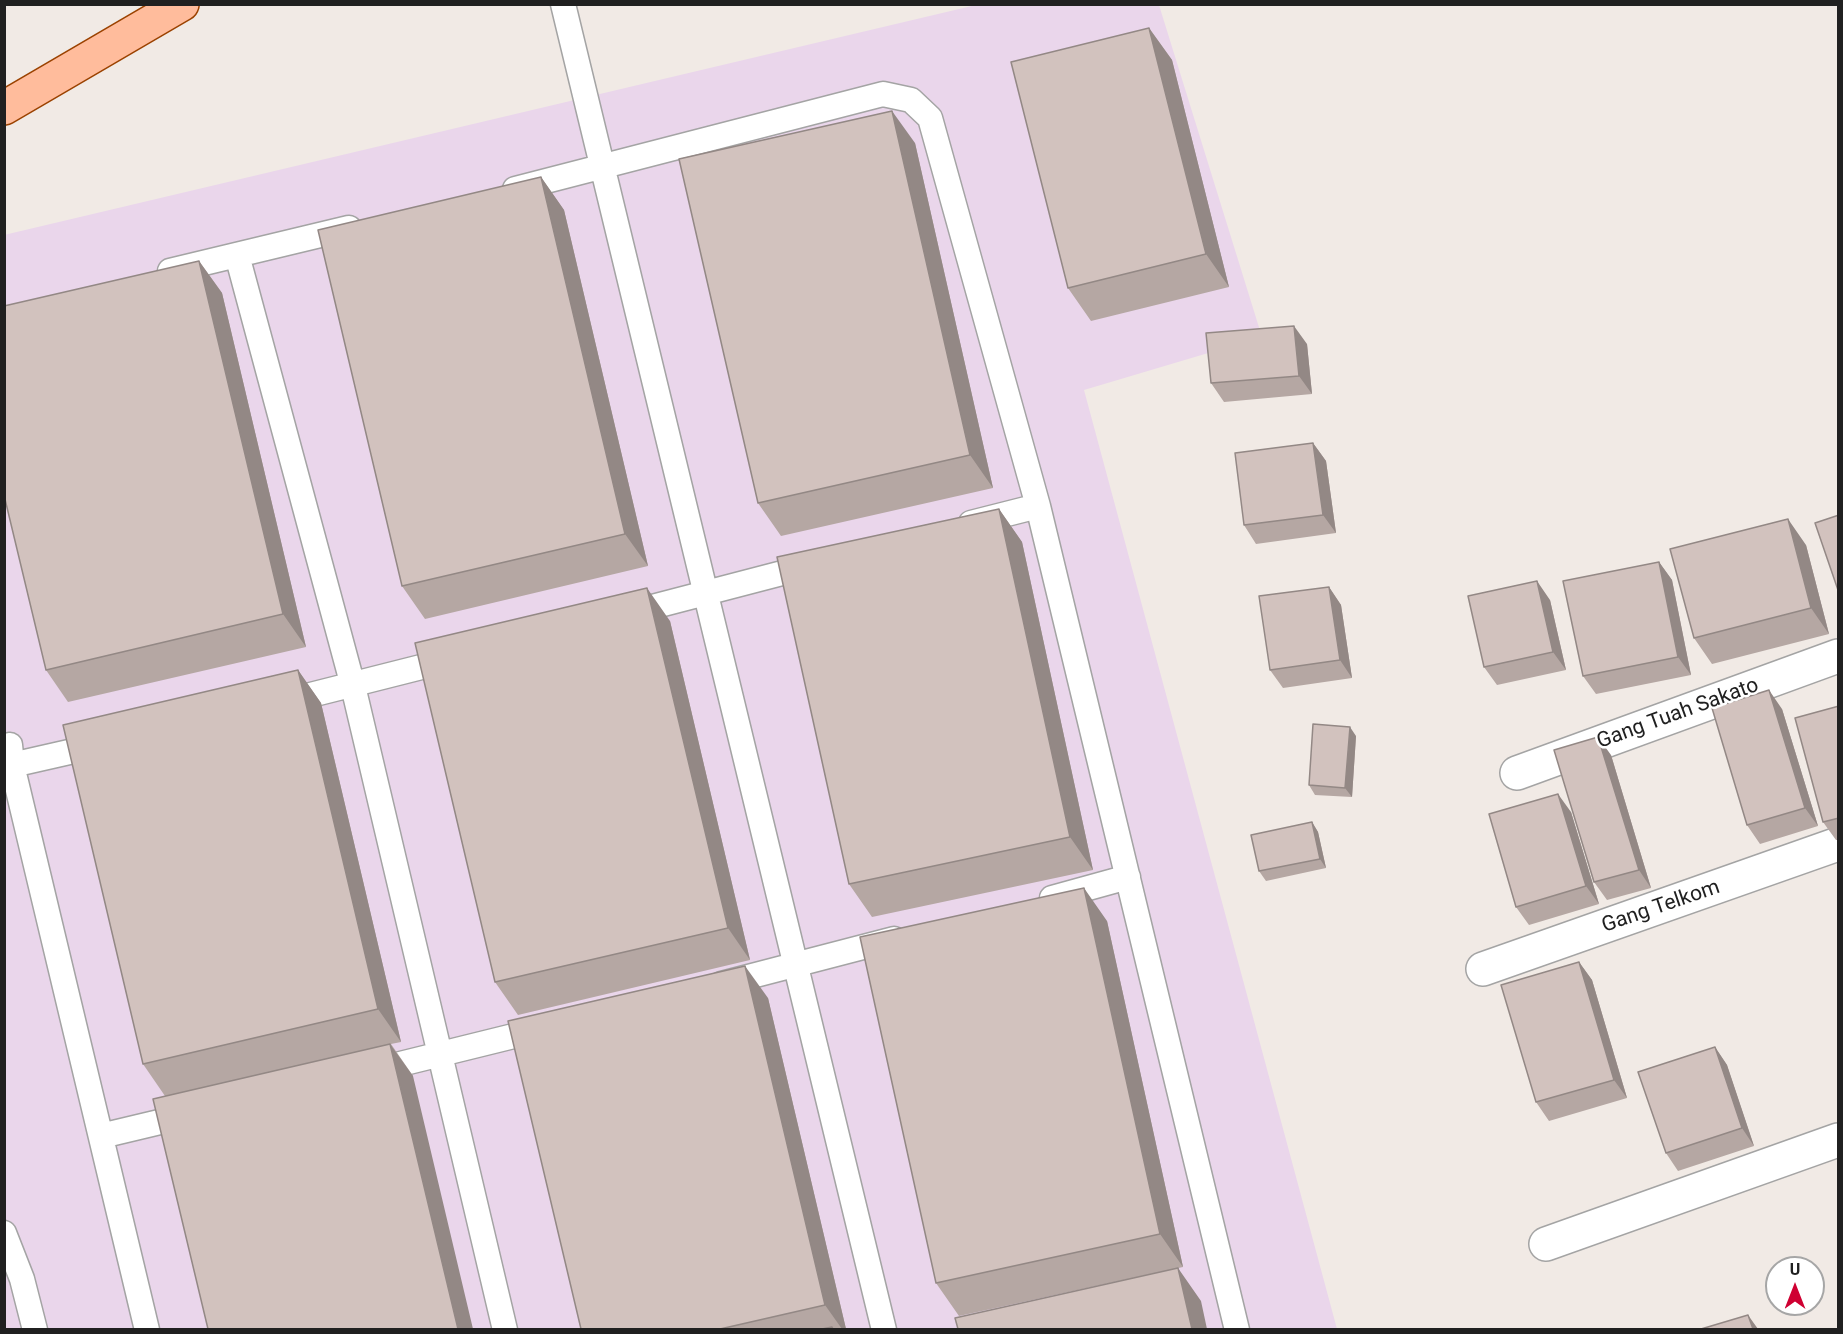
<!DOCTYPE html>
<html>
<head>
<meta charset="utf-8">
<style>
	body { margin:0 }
	#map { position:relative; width:1843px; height:1334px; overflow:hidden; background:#f1eae5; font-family:Roboto,sans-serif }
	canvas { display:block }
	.frame { position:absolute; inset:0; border:6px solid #202020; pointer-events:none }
	.north { position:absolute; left:1765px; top:1256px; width:60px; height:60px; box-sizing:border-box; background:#fff; border:2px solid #a6a6a6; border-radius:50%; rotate:0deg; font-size:16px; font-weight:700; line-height:24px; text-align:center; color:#202020 }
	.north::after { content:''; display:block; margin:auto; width:21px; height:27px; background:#cf0032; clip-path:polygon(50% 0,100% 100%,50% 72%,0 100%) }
</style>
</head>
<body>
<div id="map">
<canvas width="1843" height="1334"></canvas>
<div class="frame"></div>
<div class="north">U</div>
</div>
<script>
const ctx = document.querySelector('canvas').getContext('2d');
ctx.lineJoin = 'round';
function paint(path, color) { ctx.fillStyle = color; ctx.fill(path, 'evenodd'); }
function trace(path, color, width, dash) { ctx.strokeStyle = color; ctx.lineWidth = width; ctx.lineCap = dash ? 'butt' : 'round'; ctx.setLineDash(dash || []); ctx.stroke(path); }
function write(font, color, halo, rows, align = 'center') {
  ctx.font = font + ' Roboto,sans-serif'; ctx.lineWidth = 5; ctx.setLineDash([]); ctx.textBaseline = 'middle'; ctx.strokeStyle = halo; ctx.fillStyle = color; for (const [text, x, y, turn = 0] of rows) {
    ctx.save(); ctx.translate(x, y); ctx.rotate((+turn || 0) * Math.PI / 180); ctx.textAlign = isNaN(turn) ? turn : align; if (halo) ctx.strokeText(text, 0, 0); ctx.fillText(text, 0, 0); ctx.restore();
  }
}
const industrial = new Path2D(`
	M976,5h183l103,332 -178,53 253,939h-1332l-1,-1094z`);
const lane = new Path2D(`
	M563,4l321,1326
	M515,189l368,-95 28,6 19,18 108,388 199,824
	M237,255l116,431 152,644
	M170,271l179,-43
	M971,523l67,-17
	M629,613l184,-48
	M283,702l170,-43
	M10,745l2,20 135,565
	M12,765l88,-20
	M1052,898l76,-21
	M721,984l173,-45
	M372,1071l170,-42
	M101,1136l88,-21
	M4,1233l18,46 13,51`);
const street = new Path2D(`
	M1517,773l321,-117
	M1483,969l355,-125
	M1546,1244l292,-104`);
const primary = new Path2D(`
	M4,108l178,-104`);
const wall = new Path2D(`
	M1149,28l23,32 57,227 -138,34 -23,-33z
	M915,143l78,345 -212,48 -23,-33z
	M541,177l23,33 84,356 -223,53 -23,-33z
	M199,261l23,32 84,354 -238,55 -22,-32z
	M1307,344l5,50 -88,8 -13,-19z
	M1313,443l13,18 10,72 -80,11 -12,-19z
	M999,509l23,33 71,328 -221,47 -23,-33z
	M1806,545l23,89 -117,30 -18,-26z
	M1659,562l13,18 19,95 -95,19 -13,-18z
	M1329,587l12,18 11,73 -69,10 -13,-18z
	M1550,600l16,70 -69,15 -13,-18z
	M670,621l80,339 -232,55 -23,-33z
	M298,670l23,33 80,339 -10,2 22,32 -248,20 -22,-32z
	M1839,706v134h-3l-13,-18z
	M1782,709l36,117 -58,18 -13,-19z
	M1356,736l-4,61 -37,-2 -6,-10z
	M1611,755l40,133 -44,12 -13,-18z
	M1571,812l28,92 -70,21 -13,-18z
	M1312,822l6,10 8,36 -60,13 -7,-10z
	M1107,921l76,346 -224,49 -23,-33z
	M1579,962l13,18 35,118 -78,23 -13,-19z
	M768,998l78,331h-265z
	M1715,1047l12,18 27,81 -76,25 -12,-18z`);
const shadedWall = new Path2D(`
	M1149,28l23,32 57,227 -23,-33z
	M892,111l23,32 78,345 -23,-33z
	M541,177l23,33 84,356 -23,-32z
	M199,261l23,32 84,354 -23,-33z
	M1294,326l13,18 5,50 -13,-18z
	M1313,443l13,18 10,72 -13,-18z
	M999,509l23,33 71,328 -23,-33z
	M1788,519l18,26 23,89 -18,-26z
	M1659,562l13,18 19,95 -13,-18z
	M1537,581l13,19 16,70 -13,-18z
	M1329,587l12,18 11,73 -12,-18z
	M647,588l23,33 80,339 -22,-32z
	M298,670l23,33 80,339 -23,-33z
	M1769,690l13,19 36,117 -13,-18z
	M1350,727l6,9 -4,61 -7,-9z
	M1598,737l13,18 40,133 -12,-18z
	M1558,794l13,18 28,92 -13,-18z
	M1312,822l6,10 8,36 -6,-9z
	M1084,888l23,33 76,346 -23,-33z
	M1579,962l13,18 35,118 -13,-18z
	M745,966l23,32 78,331h-4l-17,-24z
	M390,1044l23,32 60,253h-15z
	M1715,1047l12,18 27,81 -12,-18z
	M1178,1268l23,33 6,28h-15z
	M1748,1315l10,14h-5z`);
const building = new Path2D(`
	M1149,28l57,226 -138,34 -57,-226z
	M892,111l78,344 -212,48 -79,-344z
	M541,177l84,357 -223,52 -84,-356z
	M199,261l84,353 -237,56 -42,-175v-189z
	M1294,326l5,50 -88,7 -5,-50z
	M1313,443l10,72 -79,10 -9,-72z
	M999,509l71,328 -221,47 -72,-327z
	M1839,515v78l-24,-70z
	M1788,519l23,89 -117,30 -24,-89z
	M1659,562l19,95 -95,19 -20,-95z
	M1537,581l16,71 -69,15 -16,-71z
	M1329,587l11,73 -70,10 -11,-74z
	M647,588l81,340 -233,54 -80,-339z
	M298,670l80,339 -235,55 -80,-339z
	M1769,690l36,118 -58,17 -35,-117z
	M1839,706v112l-16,4 -28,-104z
	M1313,724l37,3 -5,61 -36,-3z
	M1598,737l41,133 -45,12 -40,-132z
	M1558,794l28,92 -70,21 -27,-93z
	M1312,822l8,37 -61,12 -8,-36z
	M1084,888l76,346 -224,49 -76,-346z
	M1579,962l35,118 -78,22 -35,-117z
	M745,966l80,339 -105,24h-139l-73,-308z
	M390,1044l68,285h-250l-55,-230z
	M1715,1047l27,81 -76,25 -28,-81z
	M1178,1268l14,61h-234l-3,-11z
	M1748,1315l5,14h-52z
	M832,1327l1,2h-11z`);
const streetNames = [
	["Gang Tuah Sakato",1678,714,-20],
	["Gang Telkom",1661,907,-19]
];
paint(industrial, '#ead6eb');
trace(lane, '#a4a4a4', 27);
trace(street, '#a4a4a4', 36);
trace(primary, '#9b4200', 36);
trace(lane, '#fff', 24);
trace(street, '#fff', 33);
trace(primary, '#ffbc9c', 33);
paint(wall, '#b5a7a3');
paint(shadedWall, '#938885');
paint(building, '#d2c2be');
trace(building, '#938885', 1.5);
write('21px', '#202020', '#fff', streetNames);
</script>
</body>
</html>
